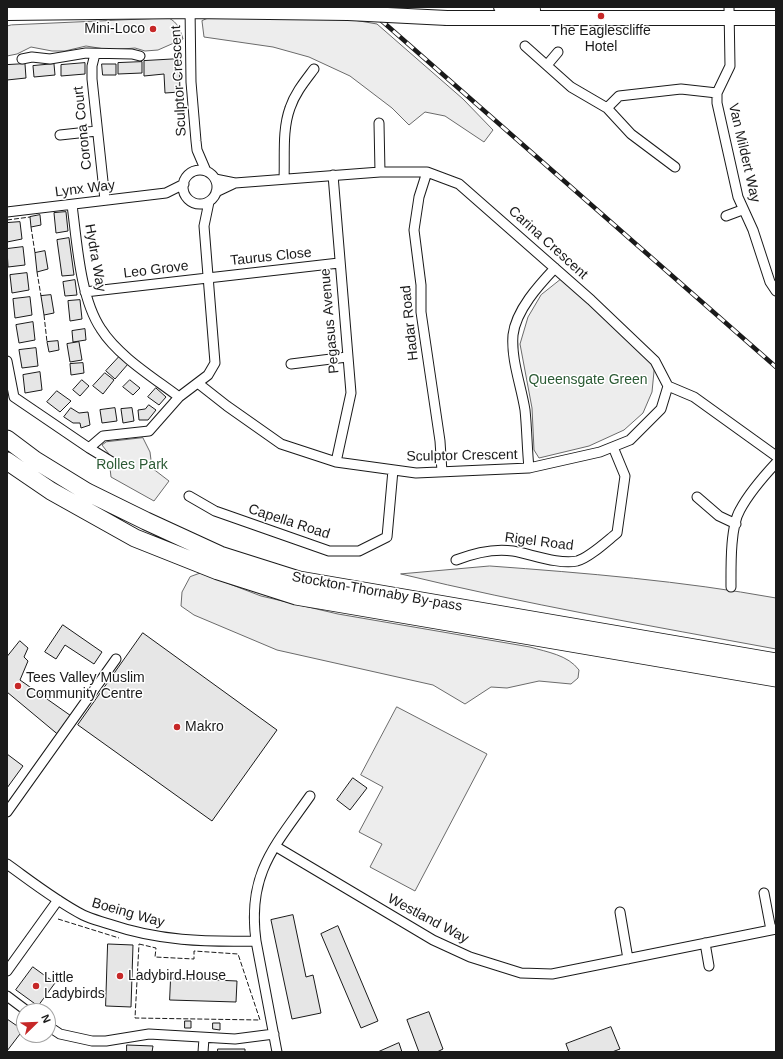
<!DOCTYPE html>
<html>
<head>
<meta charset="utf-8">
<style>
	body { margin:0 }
	#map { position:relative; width:783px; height:1059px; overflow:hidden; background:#fff; font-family:Helvetica,sans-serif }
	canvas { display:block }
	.frame { position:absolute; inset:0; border:8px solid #1a1a1a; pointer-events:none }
	.north { position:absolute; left:16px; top:1003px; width:40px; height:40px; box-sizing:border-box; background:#fff; border:1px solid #a3a3a3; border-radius:50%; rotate:67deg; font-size:11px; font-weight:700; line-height:16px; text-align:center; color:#1a1a1a }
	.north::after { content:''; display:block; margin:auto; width:14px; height:18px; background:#c62828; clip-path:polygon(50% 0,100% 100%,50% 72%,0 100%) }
</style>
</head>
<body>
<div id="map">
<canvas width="783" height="1059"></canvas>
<div class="frame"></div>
<div class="north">N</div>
</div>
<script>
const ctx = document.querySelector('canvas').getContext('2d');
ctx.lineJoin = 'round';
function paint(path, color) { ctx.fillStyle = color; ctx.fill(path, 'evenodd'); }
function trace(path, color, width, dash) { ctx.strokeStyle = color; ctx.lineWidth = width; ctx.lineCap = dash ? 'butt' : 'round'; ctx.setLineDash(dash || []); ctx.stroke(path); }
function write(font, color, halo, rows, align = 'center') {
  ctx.font = font + ' Helvetica,sans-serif'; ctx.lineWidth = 3; ctx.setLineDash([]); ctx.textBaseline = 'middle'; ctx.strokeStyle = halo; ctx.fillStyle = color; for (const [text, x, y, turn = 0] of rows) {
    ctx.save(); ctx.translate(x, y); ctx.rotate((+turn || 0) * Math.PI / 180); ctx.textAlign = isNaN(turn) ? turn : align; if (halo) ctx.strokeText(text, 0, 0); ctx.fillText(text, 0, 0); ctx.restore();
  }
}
const green = new Path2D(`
	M211,17l137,2 29,5 86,75 30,31 -9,12 -39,-26 -20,-4 -16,13 -17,-17 -42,-32 -41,-19 -36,-10 -69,-10 -2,-16z
	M169,18c9,5 11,11 14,21l-25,11 -13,1 -10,-3 -24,2 -25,-4 -21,5h-13l-21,-4 -14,7 -10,2v-30l4,-1z
	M564,277l91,84 -3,31 -9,21 -19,17 -35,16 -50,12 -5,-8 -2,-42 -12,-64 8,-27 13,-22z
	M143,438l7,14 2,16 17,13 -15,20 -43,-24 -1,-9 2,-10 -10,-13 4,-3z
	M490,566c96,7 192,15 286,32v51c-125,-23 -251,-45 -375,-75z
	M201,573l60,23 77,18 192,33c17,5 38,8 49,23l-1,8 -7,6 -32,-3 -32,7 -16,-1 -26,17 -32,-19 -156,-35 -83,-35 -13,-9 1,-14 8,-15z
	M397,707l90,47 -72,137 -45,-24 12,-23 -23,-12 24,-45 -22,-12z`);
const building = new Path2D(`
	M179,59l1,33 -15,1 -1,-19 -20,2v-15z
	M142,62v11l-24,1v-11z
	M85,63v11l-24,2v-11z
	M25,64l1,14 -19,2v-15z
	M54,64l1,11 -21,2 -1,-11z
	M102,64h14v11h-13z
	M66,212l2,19 -12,2 -2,-20z
	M40,215l1,10 -10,2 -1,-10z
	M20,222l2,17 -15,3v-19z
	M69,238l5,37 -12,1 -5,-36z
	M23,247l2,18 -17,2 -1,-18z
	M45,251l3,18 -11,3 -2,-19z
	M27,273l2,17 -17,3 -2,-18z
	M75,280l2,15 -12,1 -2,-14z
	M51,295l3,18 -10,2 -3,-19z
	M30,297l2,18 -17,3 -2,-19z
	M80,300l2,19 -12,2 -2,-20z
	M33,322l2,18 -16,3 -3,-18z
	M85,329l1,11 -13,2 -1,-11z
	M58,341l1,9 -10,2 -2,-10z
	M79,342l3,18 -12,2 -3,-18z
	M36,348l2,18 -16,2 -3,-18z
	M119,357l9,7 -13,15 -9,-8z
	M83,363l1,10 -13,2 -1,-11z
	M40,372l2,18 -17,3 -2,-18z
	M105,373l9,7 -11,14 -10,-8z
	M82,380l7,6 -9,10 -7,-6z
	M130,380l10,8 -7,7 -10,-8z
	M156,388l10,9 -7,8 -11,-8z
	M57,391l14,10 -11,11 -13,-10z
	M149,405l7,5 -8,10h-9l-1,-10 7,-1z
	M71,408l8,5 9,-1 2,13 -9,3 -1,-5h-7l-9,-6z
	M115,408l2,13 -15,2 -2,-13z
	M132,408l2,13 -11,2 -2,-14z
	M63,625l39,27 -8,12 -29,-19 -9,14 -11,-7z
	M143,633l134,97 -65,91 -134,-96z
	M20,641l8,7 -4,9 4,4 -8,19 54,38 -13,19 -54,-45v-35z
	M7,754l16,12 -16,22z
	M353,778l14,10 -17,22 -13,-10z
	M293,915l13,62 7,-2 8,38 -29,6 -21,-99z
	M338,926l40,95 -17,7 -40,-94z
	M108,944l25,1 -2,62 -25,-1z
	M33,967l22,16 -17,23 -22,-16z
	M171,978l66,3 -1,21 -66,-2z
	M429,1012l14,37 -6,3h-18l-12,-32z
	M7,1019l16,11 -16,21z
	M185,1021h6v7h-6z
	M213,1023h7v7l-7,-1z
	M611,1027l9,22 -8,3h-43l-3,-8z
	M399,1043l3,9h-24z
	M127,1045l26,1 -1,6h-25z
	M218,1049h27v3h-27z`);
const street = new Path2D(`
	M190,7l1,75 5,59 1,9 9,21
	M729,7l1,59 -13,27v10l21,94 15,33 17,52 6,9
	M525,46l46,41 36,21 24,26 44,33
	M95,54l-3,12v13l13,121
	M22,59l10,-2 18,2 36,-6 46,1 8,2
	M547,65l11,-13
	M607,108l12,-12 62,-7 36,4
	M379,123l1,49
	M60,135l37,-4
	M183 187a17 17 0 1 1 34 0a17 17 0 1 1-34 0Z
	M427,172l-8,25 -5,33 7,55v27l19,129 2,31
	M333,175l18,218 -15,69
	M215,179l20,4 145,-11h47l32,12 132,116 64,61 13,25
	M284,179c1,-23 -2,-49 6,-71 5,-15 15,-27 24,-39
	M216,192l19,-9
	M72,205c5,37 8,93 29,124 17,27 53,49 78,68
	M7,212l159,-19 18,-9
	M726,216l16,-6
	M85,292l254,-29
	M7,361l7,36 75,51 14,-12 46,-5 30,-34 29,-22 7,-12 -11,-137 5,-24
	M291,364l56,-7
	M199,384l28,22 54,38 55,18 80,11 113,-5 71,-16 30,-12 31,-31 7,-23
	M668,386l26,11 82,59
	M89,448l23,14
	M529,468c-2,-19 -2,-39 -4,-58 -4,-25 -14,-50 -12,-75 3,-25 26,-50 42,-67
	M189,496l26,15 114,40h30l28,-14 6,-67
	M697,497l22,19 17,8
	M456,560c18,-7 37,-12 57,-9 18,3 46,14 64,10 12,-3 30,-20 40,-28l8,-57 -12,-29
	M731,587c0,-20 -1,-60 9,-77 9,-17 23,-33 36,-47
	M7,812l109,-153
	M275,846l158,94 37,17 51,16 31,1 224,-45
	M7,864c25,18 49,37 76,51 8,4 17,6 26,9 50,17 95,18 147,17
	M764,893l7,37
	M620,912l8,47
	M705,943l4,23
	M7,971l51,-71
	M7,996l20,15
	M48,1026l12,8 32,7h14l43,-7 86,5 39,-5
	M203,1052l1,-14
	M277,1052l-21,-111c-9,-67 18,-94 54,-145`);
const primary = new Path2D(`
	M501,7l32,3
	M7,13l183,-2 158,2
	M447,18h329`);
const highway = new Path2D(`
	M7,439l28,21 52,32 59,29 74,34 79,25 477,82
	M7,461l44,30 84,47 83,33 78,25 480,82`);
const rail = new Path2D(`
	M366,7l410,360`);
const primaryBridge = new Path2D(`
	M348,13l99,5`);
const fence = new Path2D(`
	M7,220l23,-3
	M31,227l4,26
	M37,272l4,24
	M44,315l3,27
	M776,850v5
	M58,919l61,19
	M139,944l17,4 -1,9 39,2v-8l44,3 22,66 -125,-2z`);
const markers = [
	[601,16,4,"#c62828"],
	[153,29,4,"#c62828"],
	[18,686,4,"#c62828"],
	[177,727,4,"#c62828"],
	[120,976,4,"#c62828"],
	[36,986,4,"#c62828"]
];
const poiNames = [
	["Mini-Loco",145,29,"right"],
	["The Eaglescliffe",601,31,"center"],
	["Hotel",601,47,"center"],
	["Tees Valley Muslim",26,678],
	["Community Centre",26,694],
	["Makro",185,727],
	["Ladybird House",128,976],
	["Little",44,978],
	["Ladybirds",44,994]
];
const streetNames = [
	["Sculptor Crescent",179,81,-93],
	["Corona Court",83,128,-96],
	["Van Mildert Way",744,153,77],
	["Lynx Way",85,189,-7],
	["Carina Crescent",548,243,42],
	["Taurus Close",271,257,-6],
	["Hydra Way",95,258,80],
	["Leo Grove",156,270,-7],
	["Pegasus Avenue",330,321,-95],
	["Hadar Road",410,323,-96],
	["Sculptor Crescent",462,456,-1],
	["Capella Road",289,522,18],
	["Rigel Road",539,542,7],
	["Stockton-Thornaby By-pass",377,592,10],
	["Boeing Way",128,913,16],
	["Westland Way",428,919,28]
];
const parkNames = [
	["Queensgate Green",588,380],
	["Rolles Park",132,465]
];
paint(green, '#ededed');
trace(green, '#6a6a6a', 1);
paint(building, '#e6e6e6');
trace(building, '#1a1a1a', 1);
trace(street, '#1a1a1a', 11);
trace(primary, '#1a1a1a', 16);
trace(highway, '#1a1a1a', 19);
trace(street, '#fff', 9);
trace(primary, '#fff', 14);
trace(highway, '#fff', 17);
trace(rail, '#1a1a1a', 4.5);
trace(rail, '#fff', 3, [9]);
trace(primaryBridge, '#1a1a1a', 16, []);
trace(primaryBridge, '#fff', 14);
trace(fence, '#1a1a1a', 1, [5, 2]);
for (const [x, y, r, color] of markers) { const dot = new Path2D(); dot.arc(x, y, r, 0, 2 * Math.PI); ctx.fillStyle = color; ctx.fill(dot); trace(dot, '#fff', 1.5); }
write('14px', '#1a1a1a', '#fff', poiNames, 'left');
write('14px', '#1a1a1a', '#fff', streetNames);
write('14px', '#2b5a34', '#fff', parkNames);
</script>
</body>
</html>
